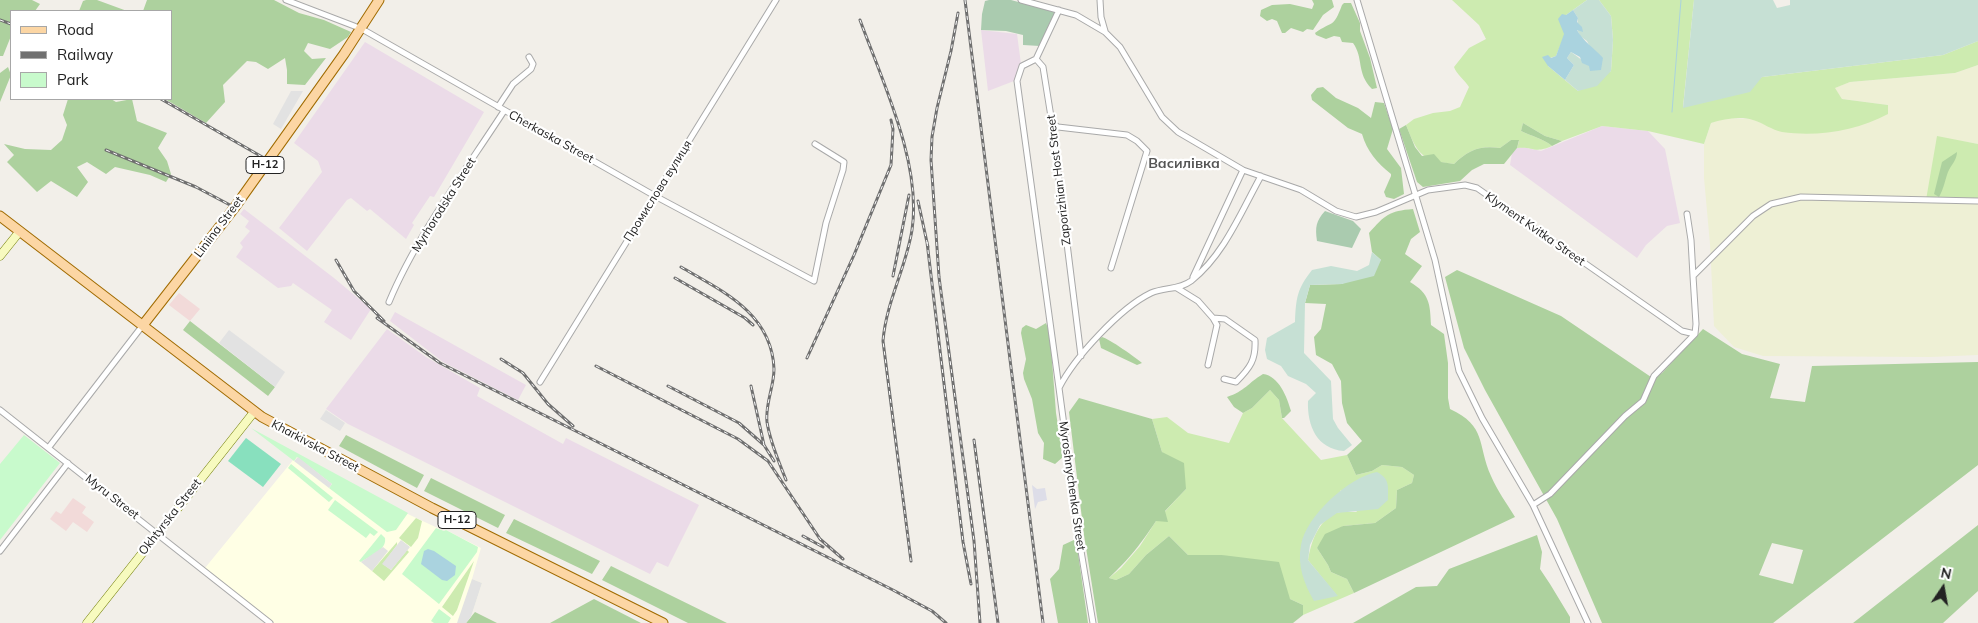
<!DOCTYPE html>
<html>
<head>
<meta charset="utf-8">
<style>
	body { margin:0 }
	#map { position:relative; width:1978px; height:623px; overflow:hidden; background:#f2efe9; font-family:Mulish,sans-serif }
	canvas { display:block }
	.legend { position:absolute; left:10px; top:10px; width:162px; height:90px; box-sizing:border-box; background:#fff; border:1px solid #a7a7a7; margin:0; padding:6px 9px; list-style:none; font-size:15px; color:#222 }
	.legend li { display:flex; align-items:center; gap:10px; height:25px }
	.legend b { width:25px; border:1px solid #a7a7a7 }
	.north { position:absolute; left:1918px; top:563px; width:50px; height:50px; -webkit-text-stroke:4px #fff; paint-order:stroke; rotate:12deg; font-size:14px; font-weight:700; line-height:20px; text-align:center; color:#222 }
	.north::after { content:''; display:block; margin:auto; width:18px; height:22px; background:#222; clip-path:polygon(50% 0,100% 100%,50% 72%,0 100%) }
</style>
</head>
<body>
<div id="map">
<canvas width="1978" height="623"></canvas>
<ul class="legend">
<li><b style="height:6px;background:#fcd6a4"></b>Road</li>
<li><b style="height:6px;background:#707070"></b>Railway</li>
<li><b style="height:14px;background:#c8facc"></b>Park</li>
</ul>
<div class="north">N</div>
</div>
<script>
const ctx = document.querySelector('canvas').getContext('2d');
ctx.lineJoin = 'round';
function paint(path, color) { ctx.fillStyle = color; ctx.fill(path, 'evenodd'); }
function trace(path, color, width, dash) { ctx.strokeStyle = color; ctx.lineWidth = width; ctx.lineCap = dash ? 'butt' : 'round'; ctx.setLineDash(dash || []); ctx.stroke(path); }
function write(font, color, halo, rows, align = 'center') {
  ctx.font = font + ' Mulish,sans-serif'; ctx.lineWidth = 4.5; ctx.setLineDash([]); ctx.textBaseline = 'middle'; ctx.strokeStyle = halo; ctx.fillStyle = color; for (const [text, x, y, turn = 0] of rows) {
    ctx.save(); ctx.translate(x, y); ctx.rotate((+turn || 0) * Math.PI / 180); ctx.textAlign = isNaN(turn) ? turn : align; if (halo) ctx.strokeText(text, 0, 0); ctx.fillText(text, 0, 0); ctx.restore();
  }
}
const commercial = new Path2D(`
	M179,293l21,16 -10,12 -21,-16z
	M73,498l13,9 -4,6 12,9 -7,10 -14,-10 -7,9 -16,-12 6,-8 5,3z`);
const industrial = new Path2D(`
	M981,30l36,4 4,30 -7,17 -26,10z
	M365,42l119,70 -50,85 -4,-1 -18,27 2,2 -8,14 -36,-30 -3,2 -16,-13 -4,2 -40,51 -28,-23 43,-56 -4,-11 -24,-18z
	M1602,126l46,5 17,18 15,74 -13,3 -21,19 -9,13 -127,-93 2,-12 5,-5 6,-1 18,4z
	M244,209l90,69 37,31 -20,31 -27,-18 8,-12 -39,-27 -2,3 -13,2 -42,-31 7,-10 -3,-4 10,-12 -5,-4 4,-6 -9,-7z
	M395,312l131,73 -8,15 -75,-38 -53,-41z
	M387,329l39,28 54,31 -3,8 86,48 3,-6 133,67 -31,62 -11,-5 -7,12 -302,-150 -22,-15z`);
const education = new Path2D(`
	M298,454l97,54 49,23 2,-1 35,18 -9,31 10,4 -11,34 -5,6h-193l-68,-55z`);
const farmland = new Path2D(`
	M1978,65v79l-41,-7 41,64v154l-48,2 -167,-1 -29,-9 -20,-21 -4,-82 -6,-66v-34l7,-21 14,-5 27,1 29,12 107,-26 -46,-6 -8,-11 16,-6 105,-9z`);
const grass = new Path2D(`
	M1452,0h135l-21,15 -5,7 4,12 -9,22 -6,2 -2,8 30,25 33,-20 2,-31 -2,-24 -12,-16h95l-11,107 79,-30 181,-22 35,-14v24l-23,8 -105,9 -15,6 7,11 46,6v9c-31,17 -71,23 -106,18 -10,-2 -19,-9 -29,-12 -13,-4 -29,-1 -42,3l-7,21 -56,-13 -46,-5 -40,15 -17,-5 -22,-13 -2,8c10,5 23,8 31,15 -18,8 -19,0 -35,2l2,-7 -8,-1 -11,8c-20,-3 -32,2 -46,16 -33,-4 -36,-9 -48,-39l8,-6 19,-6 17,-2 10,-4 9,-20c-4,-7 -13,-13 -15,-20l15,-19 17,-9 -7,-14z
	M1937,136l41,8v57l-52,-1z
	M1270,390l9,10 3,18 39,42 26,-5 9,20 16,-4 10,-6 20,2 12,8 -2,8 -15,7 -1,18 -21,15 -32,3 -26,22 11,17 3,7 16,7 7,14 -51,22v-10l-13,-6 -68,-44h-34l-19,-19 -23,19 -17,19 -13,6 -7,-2 12,-10 19,-22 16,-25 30,-32 -24,-37 -10,-33 15,-2 21,16 41,10 14,-30 9,-5zM1341,490l16,22c-6,0 -15,-1 -21,1 -18,8 -25,29 -28,47l29,36 -37,-38z
	M416,518l6,3 -4,17 -7,9 -12,-9z
	M397,542v3l-14,19 8,6 16,-20 2,2 -25,29 -12,-10z
	M474,561l-17,49 -4,6 -11,-9z`);
const forest = new Path2D(`
	M0,0h32l8,4 -5,7h-24v25l-8,20h-3z
	M86,0h11l30,11h-48l4,-10z
	M147,0h127l25,13 25,7 27,12 -3,5 -18,12 -22,-6 -4,8 8,8 14,-1 -21,27 -18,-1v-14l-2,-12 -17,11 -12,-7 -9,-1 -24,24 2,17 -19,21 -41,-24h6v-88h-28z
	M1312,0h20l2,7 -11,8 -10,15 -6,-1 -4,3 -12,-4 -6,5h-3l-5,-12 -5,-2 -5,2 -7,-5 1,-6 11,-5 18,-1 22,5 2,-5z
	M1344,3h7l9,20v8l10,27 7,30 -5,1c-16,-16 -8,-31 -19,-46l-11,-1 -2,-5 -6,-1 -8,3 -10,-4 -1,-2c18,-13 18,-4 27,-28z
	M8,67l3,8 -11,27v-29z
	M1323,87l13,11 22,10 13,10 4,-16 9,1 9,26 -6,20 14,19 3,26 -10,5 -8,-2 -2,-5 7,-16v-2c-14,-11 -24,-23 -29,-40l-14,-6 -36,-28 -1,-5 6,-7z
	M68,99h43l5,3 16,-3 5,22 30,12 -9,15 9,13 4,13 -5,8 -16,-7 -35,-8 -9,7 -19,-12 -10,5 11,15 -11,15 -26,-16 -14,11 -30,-30 7,-7 -10,-11 21,5 26,1 11,-10 5,-15 -4,-10z
	M1523,123l22,13 17,5 -10,5c-8,-7 -21,-10 -31,-15z
	M1406,125l9,22 7,9 12,-2 7,8 13,2c14,-14 26,-19 46,-16l11,-8h8l-2,8 -13,16h-20l-12,6 -12,11 -37,6 -6,-5 -18,-53z
	M1957,152c0,8 -6,13 -9,20 -3,8 -4,16 -9,25l-5,-3 8,-32z
	M1413,209l7,23 -9,7 -6,15 17,12 -12,16c20,12 20,22 21,43l13,9 4,29v35l2,11c37,17 27,35 41,67 6,14 16,28 24,41l-161,76 -7,-14 -16,-7 -3,-7 -11,-17 8,-14 18,-8 32,-3 21,-15 1,-18 15,-7 2,-8 -12,-8 -20,-2 -10,6 -16,4 -9,-20 15,-14 -15,-18 -5,-20 -1,-22 -9,-17 -16,-9 -2,-18 7,-8 5,-25 -21,-1 5,-18 32,-1 39,-24 -9,-8 -3,-19c16,-18 20,-22 44,-24z
	M1457,270l104,46 90,61 11,-4 41,-44 39,25 38,10 -10,34 35,4 7,-36 166,-4v103l-205,158h-171l-45,-104 -72,-129 -21,-42 -19,-71zM1772,543l31,7 -10,34 -34,-9z
	M190,321l85,66 -7,9 -85,-66z
	M1046,323l4,11 6,79 7,44 -8,7 -12,-5 1,-16 -6,-10 -6,-34 -8,-20 -1,-6 3,-14 -5,-26 1,-5 4,-3 10,4z
	M1102,337c6,1 36,22 40,26l-5,2 -36,-17 -2,-9z
	M1263,374c16,2 24,23 28,37l-7,7h-2l-3,-18 -9,-10 -18,18 -9,5 -9,-6 -7,-10c18,-6 21,-14 36,-23z
	M1079,398l73,21 10,33 22,11 2,26 -21,22 3,11 -12,-1c-16,24 -26,37 -47,57l7,2 13,-6 17,-19 23,-19 19,19h34l57,7 11,37 13,6v10l-10,8h-195l-14,-88 -15,-123z
	M346,435l78,40 -7,13 -78,-42z
	M431,478l74,37 -7,13 -74,-37z
	M514,519l86,42 -8,13 -86,-41z
	M1978,525v66l-35,32h-90z
	M1537,535l5,17 -2,17 10,15 20,33v6h-217l63,-36 21,-1 12,-17z
	M1076,539l12,84h-30l-8,-44 9,-10 4,-24z
	M611,566l116,57h-39l-86,-43z
	M594,599l47,24h-91z
	M475,612l22,11h-31z`);
const wetland = new Path2D(`
	M1587,0h12l12,16 2,24 -2,31 -14,15 -19,5 -13,-11 9,-15 -7,-7 4,-6 19,14v4h11l-14,-29 -7,-5 -3,-7 1,-11 -5,-8z
	M1694,0h79l4,8 13,-3v-5h188v41l-35,14 -181,22 -12,15 -67,16z
	M1372,252l9,8 -7,16 -32,8 -32,1 -5,18 -1,50 27,28 2,38 5,9 14,17 -8,6c-27,-2 -37,-25 -36,-50l8,-8 -10,-9 -18,-8 -7,-10 -14,-7 -2,-9 2,-12 28,-16c1,-24 2,-33 17,-52l19,-4 26,5 12,-6z
	M1377,472c13,7 11,14 11,28l-10,9 -41,4 -17,12 -10,20 -2,15 30,36 -24,5c-10,-17 -17,-36 -13,-56 5,-29 48,-68 76,-73z`);
const cemetery = new Path2D(`
	M989,0h22l44,12 -15,34 -17,-1v-10l-17,-4 -25,-1 1,-16 3,-13z
	M1325,211l28,10 8,8 -9,19 -35,-7c-2,-14 -1,-20 8,-30z`);
const park = new Path2D(`
	M251,428l157,85 -12,17 -9,2 -58,-44 3,-4 -35,-27 -3,4z
	M24,435l36,28 -60,77v-76z
	M291,464l42,34 -4,4 -41,-34z
	M335,500l43,32 -4,4 -4,-3 -4,5 -38,-28z
	M436,528l8,3 2,-1 32,17 -1,5 -38,52 -37,-30z
	M381,534l4,4c2,12 -15,18 -24,24l-2,-1z
	M439,609l12,9 -3,5h-14l-3,-2z`);
const pitch = new Path2D(`
	M246,438l35,26 -18,23 -35,-26z`);
const parking = new Path2D(`
	M291,91h12l-22,38 -8,-5z
	M229,330l56,42 -10,15 -56,-44z
	M326,410l19,13 -5,8 -20,-12z
	M298,457l34,27 -3,4 -35,-27z
	M401,540l9,7 -19,23 -9,-6z
	M383,547l5,4 -16,20 -11,-9z
	M472,579l10,4 -11,34 -5,6h-9z`);
const plaza = new Path2D(`
	M1032,485l5,4 8,-1 2,12 -9,2 -3,7z`);
const water = new Path2D(`
	M1573,10l5,8 -1,4 5,5 1,5 -6,-2c5,10 18,19 26,28l-2,12 -11,1 -1,-5 -7,-3 -2,-6 -9,-5 -4,6 7,7 -9,15 -17,-14 -6,-9 6,-2 3,3 5,-2 8,-22 -6,-15 4,-5 4,1z
	M428,549l6,2 22,15 -1,9 -8,6 -5,-1 -21,-16 3,-13z`);
const stream = new Path2D(`
	M1672,112l9,-112`);
const minor = new Path2D(`
	M286,0l76,29 293,167 159,85 12,-58 17,-53 1,-8 -29,-18
	M1021,0l55,15 29,17 15,15 42,70 16,15 65,38 58,20 35,21 20,6 20,-5 52,-22 37,-5 12,3 205,143 13,3
	M1100,0l1,17 4,14
	M1357,0l78,260 24,111 23,47 51,87 55,118
	M1059,10l-23,49 7,8 9,56 29,233
	M1036,59l-14,7 -5,15 42,307
	M498,107l15,-23 18,-15 2,-5 -4,-7
	M1052,123l6,4 69,8 10,6 10,10 -36,117
	M1687,214l4,26 2,36
	M1193,277l50,-107
	M1177,288l21,13 15,17 12,1 30,21c1,20 -5,28 -19,42l-12,-3
	M389,302c27,-65 76,-131 115,-191
	M1208,365l9,-40 -4,-7
	M540,382l236,-382
	M0,410l270,213
	M49,447l94,-122
	M1533,505l17,-11 75,-78 18,-15 11,-25 41,-42 1,-10 -3,-48 60,-60 18,-12 30,-7 177,4
	M0,551l68,-88
	M1093,623l-13,-78 -21,-157c15,-30 61,-80 92,-95 13,-6 28,-3 40,-12 33,-26 50,-69 70,-105`);
const secondary = new Path2D(`
	M0,256l20,-25
	M87,623l167,-211`);
const primary = new Path2D(`
	M0,216l262,201 170,91 231,115
	M143,325l92,-118 109,-153 35,-54`);
const rail = new Path2D(`
	M965,0l78,623
	M958,13l-7,38 -14,57 -5,29 -1,23 8,117 35,264 6,82
	M0,20l11,4
	M860,20c23,63 62,144 52,210 -6,38 -26,72 -29,111l28,220
	M161,99l103,59
	M106,150l90,37 34,18
	M918,201l10,46
	M927,242l36,300 8,42
	M336,260l18,31 30,30
	M681,267c41,24 91,46 93,102 0,18 -9,35 -7,53 3,20 12,40 19,58
	M893,276l16,-81
	M675,278l70,40 8,7
	M377,318l63,45 453,227 39,21 14,12
	M807,358l47,-103 37,-90 2,-36 -2,-9
	M501,359l22,14 25,31 25,22
	M596,366l142,73 30,22 52,78 23,20
	M668,386l71,37 25,22 10,16
	M751,386l13,59
	M974,440l24,183
	M803,536l20,11`);
const shields = [
	[265,165,38],
	[457,520,38]
];
const shieldNames = [
	["Н-12",265,165],
	["Н-12",457,520]
];
const streetNames = [
	["Cherkaska Street",551,137,29],
	["Zaporizhian Host Street",1059,180,-97],
	["Промислова вулиця",658,191,-58],
	["Myrhorodska Street",444,205,-58],
	["Liniina Street",219,227,-53],
	["Klyment Kvitka Street",1535,229,35],
	["Kharkivska Street",315,446,28],
	["Myroshnychenka Street",1072,486,82],
	["Myru Street",112,497,38],
	["Okhtyrska Street",170,517,-52]
];
const neighbourhoodNames = [
	["Василівка",1184,164]
];
paint(commercial, '#f2dad9');
paint(industrial, '#ebdbe8');
paint(education, '#ffffe5');
paint(farmland, '#eef0d5');
paint(grass, '#cdebb0');
paint(forest, '#add19e');
paint(wetland, '#c6e0d4');
paint(cemetery, '#aacbaf');
paint(park, '#c8facc');
paint(pitch, '#88e0be');
paint(parking, '#e2e2e2');
paint(plaza, '#dddde8');
paint(water, '#aad3df');
trace(stream, '#aad3df', 1);
trace(minor, '#a9a9a9', 7);
trace(secondary, '#707d05', 9);
trace(primary, '#a06b00', 11);
trace(minor, '#fff', 5);
trace(secondary, '#f7fabf', 8);
trace(primary, '#fcd6a4', 9);
trace(rail, '#707070', 3);
trace(rail, '#fff', 1, [4]);
for (const [x, y, w] of shields) { const box = new Path2D(); box.roundRect(x - w / 2, y - 8.5, w, 17, 4); ctx.fillStyle = '#fff'; ctx.fill(box); trace(box, '#222', 1); }
write('bold 11px', '#222', null, shieldNames);
write('12px', '#222', '#fff', streetNames);
write('bold 14px', '#555', '#fff', neighbourhoodNames);
</script>
</body>
</html>
